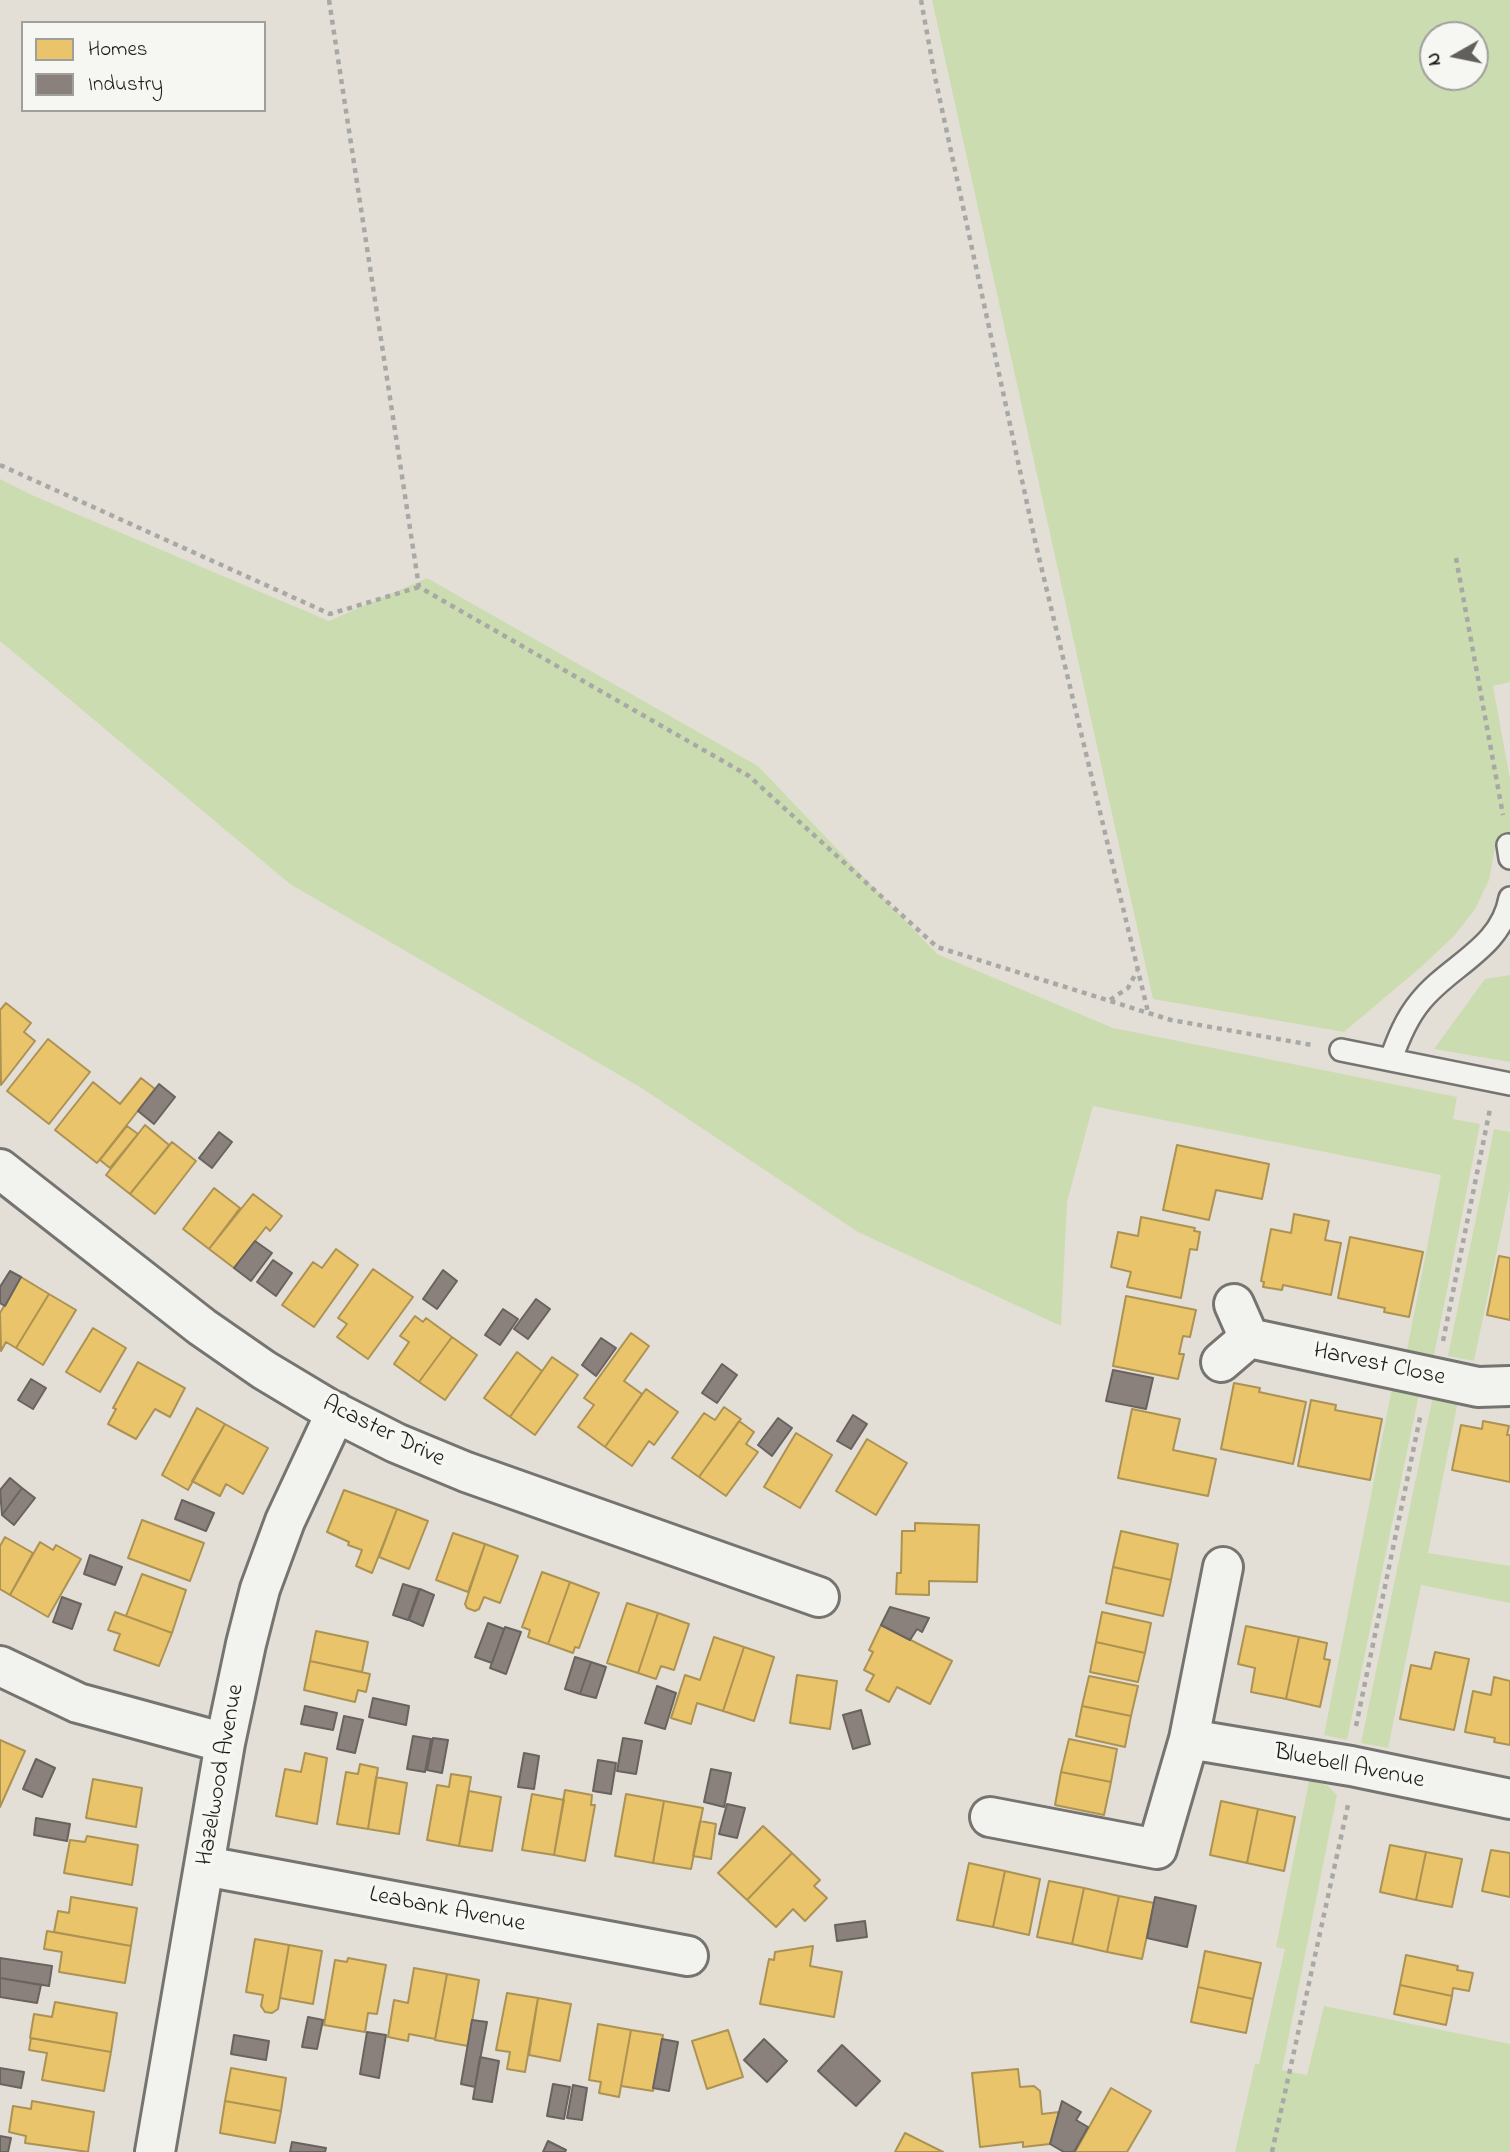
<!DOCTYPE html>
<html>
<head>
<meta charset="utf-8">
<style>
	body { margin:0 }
	#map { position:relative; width:1510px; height:2152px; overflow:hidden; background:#e3dfd6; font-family:"Indie Flower",sans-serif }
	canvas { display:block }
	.legend { position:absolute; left:21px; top:21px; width:245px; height:91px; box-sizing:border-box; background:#f6f6f2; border:2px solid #9f9f9c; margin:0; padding:9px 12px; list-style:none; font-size:21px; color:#1c1c1c }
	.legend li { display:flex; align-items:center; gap:14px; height:35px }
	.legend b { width:35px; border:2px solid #9f9f9c }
	.north { position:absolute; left:1419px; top:21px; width:70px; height:70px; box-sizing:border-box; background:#f6f6f2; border:2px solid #9f9f9c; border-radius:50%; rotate:261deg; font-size:19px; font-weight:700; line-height:28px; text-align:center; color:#1c1c1c }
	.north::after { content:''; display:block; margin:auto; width:24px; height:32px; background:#62605d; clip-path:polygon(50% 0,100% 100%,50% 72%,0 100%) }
</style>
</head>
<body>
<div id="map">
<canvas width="1510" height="2152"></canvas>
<ul class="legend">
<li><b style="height:19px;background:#e9c46a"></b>Homes</li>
<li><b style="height:19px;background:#8a817c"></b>Industry</li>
</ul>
<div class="north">N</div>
</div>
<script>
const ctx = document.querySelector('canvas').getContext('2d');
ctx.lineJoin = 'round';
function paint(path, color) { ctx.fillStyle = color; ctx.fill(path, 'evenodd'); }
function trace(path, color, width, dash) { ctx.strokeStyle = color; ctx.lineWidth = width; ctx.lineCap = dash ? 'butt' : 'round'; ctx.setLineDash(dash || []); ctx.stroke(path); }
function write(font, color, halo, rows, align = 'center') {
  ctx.font = font + ' "Indie Flower",sans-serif'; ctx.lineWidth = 7; ctx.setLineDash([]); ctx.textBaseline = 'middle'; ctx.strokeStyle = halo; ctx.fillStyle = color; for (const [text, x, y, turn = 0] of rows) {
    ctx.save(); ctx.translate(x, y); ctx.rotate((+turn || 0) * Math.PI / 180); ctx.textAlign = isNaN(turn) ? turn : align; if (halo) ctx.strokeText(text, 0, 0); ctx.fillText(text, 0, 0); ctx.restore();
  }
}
const green = new Path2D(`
	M932,0h578v682l-17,4 17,93v66l-15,3 -6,32 -14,29 -20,26 -35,33 -76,64 -191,-33zM1433,35h42v42h-42z
	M0,479l34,17 295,125 98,-43 331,188 179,188 176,74 344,69 -4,22 27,5 -46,231 -27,-5 34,-175 -348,-69 -26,96 -6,124 -203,-94 -218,-145 -350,-203 -290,-243z
	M1510,975v87l-76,-13 51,-70z
	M1494,1129l16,3v56l-36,173 -26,-5z
	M1392,1388l27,6 -72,346 -23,-5z
	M1433,1396l25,5 -30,152 82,13v37l-89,-18 -33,163 -27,-5z
	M1309,1781l18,4 10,10 -55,275 25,5 17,-69 186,38v108h-275l20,-88h4l26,-115 -9,-2z`);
const homes = new Path2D(`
	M6,1003l25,20 -7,9 11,9 -34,44 -1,-75z
	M48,1039l42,33 -41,52 -42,-33z
	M141,1078l14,11 -58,74 -42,-33 38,-48 27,22z
	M145,1125l24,20 -39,49 -24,-19z
	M127,1126l11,8 -28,34 -10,-8z
	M172,1142l24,19 -41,53 -25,-20z
	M1177,1145l92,19 -7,35 -46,-9 -7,30 -46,-10z
	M214,1188l26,20 -31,41 -26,-20z
	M253,1194l29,22 -12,15 -4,-4 -32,41 -25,-19z
	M1294,1214l35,7 -4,19 16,3 -10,52 -48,-10 -1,5 -19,-3 1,-5 -3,-1 10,-52 20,4z
	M1141,1217l54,11 -1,3 6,1 -3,18 -7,-1 -9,49 -54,-11 4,-15 -20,-5 7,-35 20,4z
	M1350,1237l73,15 -14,65 -25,-5 1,-4 -47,-10z
	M336,1249l22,16 -44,62 -32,-22 31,-43 9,6z
	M1499,1256l11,2v62l-23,-5z
	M373,1269l40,28 -45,62 -31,-22 10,-13 -9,-6z
	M21,1277l28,17 -33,54 -10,-6 -5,9 -1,-38z
	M49,1294l27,16 -33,55 -27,-17z
	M1126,1296l70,14 -6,27 -7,-1 -4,18h5l-6,25 -65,-13z
	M415,1316l8,6 3,-4 26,19 -33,45 -25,-18 15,-22 -9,-6z
	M93,1328l33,20 -26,44 -34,-20z
	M631,1333l18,13 -25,35 18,13 -37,53 -27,-20 16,-22 -10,-7z
	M452,1337l25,18 -32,45 -26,-18z
	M517,1352l25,19 -32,46 -26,-19z
	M552,1357l26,18 -43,60 -25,-18z
	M138,1362l47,26 -15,29 -15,-8 -19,30 -28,-15 8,-15 -3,-1z
	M1234,1383l26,5 -1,4 47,10 -13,62 -72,-15z
	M646,1389l32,23 -24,33 -5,-4 -17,25 -27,-19z
	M1311,1400l25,5 -1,5 47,9 -12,61 -72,-14z
	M724,1407l17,12 -42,58 -27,-19 32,-45 11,7z
	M197,1408l28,16 -37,66 -26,-15z
	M1132,1409l48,10 -7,31 43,9 -8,37 -90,-18z
	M739,1421l15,11 -8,12 12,8 -32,44 -27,-19z
	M1483,1421l26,5 -2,9h3v47l-58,-12 9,-45 21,4z
	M225,1424l43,24 -25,46 -17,-10 -6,12 -28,-15z
	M796,1433l36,22 -32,53 -36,-21z
	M867,1439l40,24 -31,52 -40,-24z
	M344,1490l53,19 -25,64 -16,-7 6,-16 -14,-5 1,-3 -22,-10z
	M397,1509l31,12 -19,48 -30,-12z
	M142,1520l62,23 -14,38 -62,-23z
	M915,1523l64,2 -2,57 -48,-1v14l-33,-1 1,-21h4l1,-42h13z
	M1121,1531l57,13 -7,36 -58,-13z
	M453,1533l32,11 -17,48 -32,-12z
	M5,1537l28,16 -23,42 -10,-6v-43z
	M40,1542l13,8 3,-5 25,14 -33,58 -38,-22z
	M485,1544l33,12 -18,47 -16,-6 -5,12 -4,2 -8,-3 -2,-4z
	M1113,1567l58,13 -8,36 -57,-13z
	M542,1572l28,10 -22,62 -20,-7 2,-7 -8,-3z
	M142,1574l44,16 -14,43 -46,-17z
	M570,1582l29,11 -20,55 -4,-1 -2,6 -25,-9z
	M627,1603l31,10 -20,60 -31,-10z
	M115,1612l57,21 -13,33 -45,-16 6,-16 -12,-4z
	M1102,1612l49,11 -6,30 -49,-11z
	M658,1613l31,11 -15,46 -13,-4 -5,13 -18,-6z
	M881,1625l71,36 -22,43 -33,-17 -8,15 -23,-12 8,-15 -10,-5 9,-18 -4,-2z
	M1246,1626l53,11 -13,62 -35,-7 4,-24 -17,-4z
	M316,1631l52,11 -6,30 -52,-11z
	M714,1637l30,10 -21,64 -26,-8 -6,21 -20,-6 14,-43 15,5z
	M1299,1637l28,6 -3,16 6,1 -10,47 -34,-8z
	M1096,1642l49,11 -7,29 -48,-10z
	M744,1647l30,10 -20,64 -31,-10z
	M1435,1652l34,7 -15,71 -54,-11 11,-54 20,4z
	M310,1661l60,13 -4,18 -8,-2 -3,12 -51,-12z
	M797,1675l40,6 -7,48 -40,-6z
	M1089,1676l49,10 -7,30 -49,-10z
	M1494,1677l16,4v64l-16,-3 1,-4 -30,-6 8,-41 18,4z
	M1082,1706l49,10 -6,31 -49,-11z
	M1069,1739l48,10 -6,33 -50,-10z
	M0,1740l25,11 -25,56z
	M305,1753l22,5 -10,66 -41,-8 9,-47 16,3z
	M360,1764l18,4 -10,61 -31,-5 9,-52 12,2z
	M1061,1772l50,10 -7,33 -49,-10z
	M451,1774l20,3 -12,69 -32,-6 10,-55 12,2z
	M376,1777l31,6 -8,51 -31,-5z
	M93,1779l49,9 -6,39 -50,-9z
	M565,1790l27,5 -1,10h4l-10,56 -31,-6z
	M469,1791l32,6 -9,54 -33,-5z
	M532,1794l32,6 -10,55 -32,-5z
	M626,1794l38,7 -11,62 -38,-7z
	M664,1801l39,7 -12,61 -38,-6z
	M1221,1801l37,8 -11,54 -37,-8z
	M1258,1809l37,8 -11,54 -37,-8z
	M700,1821l16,3 -5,35 -18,-3z
	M763,1826l29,27 -45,47 -29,-27z
	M87,1836l51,9 -6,40 -68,-12 6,-33 15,2z
	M1390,1845l36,7 -10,48 -36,-8z
	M1491,1850l19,3v44l-28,-6z
	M1426,1852l36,7 -10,48 -36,-7z
	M792,1853l28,27 -6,6 13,12 -22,23 -12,-12 -17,18 -29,-27z
	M969,1863l36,8 -12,56 -36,-7z
	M1005,1871l35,8 -11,56 -36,-8z
	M1049,1881l35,7 -12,56 -35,-7z
	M1084,1888l35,8 -12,56 -35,-8z
	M1119,1896l35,7 -12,56 -35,-7z
	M71,1897l66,11 -6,38 -77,-14 4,-21 11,2z
	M47,1931l84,15 -6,37 -66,-11 3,-20 -18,-3z
	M255,1939l34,6 -11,64 -6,4 -7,-1 -4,-6 2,-11 -17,-3z
	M289,1945l33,6 -9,53 -33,-6z
	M813,1946l-3,20 32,6 -8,45 -74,-13 9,-45 5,1 1,-8z
	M1205,1951l56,12 -8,36 -55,-12z
	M1406,1955l52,11 -1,4 16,3 -4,18 -16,-3 -1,8 -52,-11z
	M348,1958l38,7 -9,49 -9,-1 -3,19 -41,-7 11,-65 12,2z
	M414,1968l33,6 -12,65 -26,-5 -1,7 -20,-4 6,-37 14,3z
	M447,1974l32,6 -11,66 -33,-6z
	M1400,1985l52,11 -6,29 -52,-11z
	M1198,1987l55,12 -7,34 -55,-11z
	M507,1993l31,5 -13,74 -18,-3 3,-17 -14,-2z
	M538,1998l33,6 -11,57 -31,-6z
	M55,2002l62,11 -6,39 -81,-14 4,-24 18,3z
	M598,2024l33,6 -12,67 -20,-4 2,-11 -12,-2z
	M631,2030l32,5 -10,56 -32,-5z
	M728,2030l15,47 -36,12 -15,-48z
	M31,2038l80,14 -7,39 -62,-11 5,-27 -18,-3z
	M231,2068l55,10 -5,33 -56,-10z
	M1018,2069l2,18 14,-1 6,5 2,23 17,-2 -9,32 -27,3v-5l-43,5 -8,-74z
	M1111,2088l40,23 -24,41h-52z
	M32,2101l62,11 -6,40 -63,-9 1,-7 -17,-4 4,-26 18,3z
	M225,2101l56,10 -6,32 -55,-10z
	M905,2133l38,19h-48z`);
const industry = new Path2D(`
	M159,1084l16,13 -21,27 -16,-13z
	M219,1132l13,10 -20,26 -13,-10z
	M255,1241l17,12 -21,28 -17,-13z
	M273,1260l19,13 -16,23 -19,-14z
	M443,1270l14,11 -20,28 -14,-10z
	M10,1271l11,6 -16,29 -5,-3v-16z
	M536,1299l14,10 -22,30 -14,-10z
	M503,1309l15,10 -18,26 -15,-10z
	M601,1338l15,10 -20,28 -14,-11z
	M722,1364l15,11 -20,28 -15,-10z
	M1113,1370l40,8 -7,31 -40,-8z
	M31,1379l15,9 -13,21 -15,-9z
	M853,1415l14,9 -16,25 -14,-8z
	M778,1418l14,10 -20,28 -14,-11z
	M10,1478l12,10 -20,27 -2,-25z
	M22,1488l13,10 -21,27 -12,-10z
	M182,1500l32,13 -8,18 -31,-12z
	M90,1555l32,12 -7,18 -31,-11z
	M403,1584l16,5 -11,31 -15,-5z
	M420,1589l14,6 -11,31 -14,-6z
	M62,1597l19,7 -9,25 -19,-7z
	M890,1607l39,11 -7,14 -5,-3 -7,11 -29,-15z
	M488,1623l16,6 -12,34 -17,-6z
	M505,1627l16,5 -15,42 -16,-6z
	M575,1657l16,5 -11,32 -15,-5z
	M591,1662l15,5 -10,31 -16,-4z
	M657,1686l19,7 -11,36 -20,-6z
	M373,1698l36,8 -3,19 -37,-8z
	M305,1706l32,7 -4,17 -32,-6z
	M861,1710l9,34 -17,5 -10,-34z
	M344,1716l19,4 -8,33 -18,-4z
	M413,1736l18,3 -6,33 -18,-3z
	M433,1738l15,2 -6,33 -15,-3z
	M623,1738l19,3 -6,33 -19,-3z
	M524,1753l15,3 -5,33 -16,-2z
	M36,1759l19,9 -13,29 -19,-8z
	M598,1760l18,3 -5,31 -18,-3z
	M711,1769l20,4 -7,34 -20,-5z
	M727,1804l18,4 -8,30 -18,-4z
	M36,1818l34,6 -3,17 -33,-6z
	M1155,1897l41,9 -9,41 -40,-9z
	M865,1921l2,16 -30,4 -2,-16z
	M0,1958l52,8 -3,20 -49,-8z
	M0,1978l41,7 -4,18 -37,-6z
	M308,2017l15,3 -6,29 -15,-2z
	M472,2020l15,2 -12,65 -14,-3z
	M367,2032l19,3 -7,43 -19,-4z
	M234,2035l35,6 -3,19 -35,-6z
	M662,2039l16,3 -9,49 -16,-3z
	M764,2039l23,22 -20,21 -23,-22z
	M842,2045l38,36 -24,25 -38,-35z
	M480,2057l19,4 -7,41 -19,-3z
	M0,2068l24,4 -3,16 -21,-4z
	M553,2084l17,3 -6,32 -17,-3z
	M573,2085l14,3 -5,32 -15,-2z
	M1062,2101l19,11 -5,8 12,7 -14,25h-10l-14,-8z
	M0,2136l11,2 -3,14h-8z
	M548,2141l18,9 -1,2h-22z
	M292,2142l34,6 -1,4h-35z`);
const path = new Path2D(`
	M329,0l90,587 330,189 188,171 234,73 141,25
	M921,0l14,77 101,468 112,467
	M0,465l330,149 89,-27
	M1456,558l47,257
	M1110,1000l18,-12 9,-17
	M1443,1341l47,-232
	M1356,1726l65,-313
	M1272,2152l76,-347`);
const service = new Path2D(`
	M1508,845l2,13
	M1341,1050l169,34
	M1391,1059c7,-20 15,-40 29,-57 29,-37 81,-53 90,-104`);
const minor = new Path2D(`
	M0,1169l202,158 62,43 65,39 67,34 70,29 353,125
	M1249,1338l229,49 32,-1
	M1221,1362l28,-24 -15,-34
	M0,1666l78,37 147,40
	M1189,1739l162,27 159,33
	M990,1817l167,32 32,-110 34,-172
	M205,1866l483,90
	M155,2152l70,-409 21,-99 14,-55 25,-68 51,-109`);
const streetNames = [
	["Harvest Close",1379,1366,12],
	["Acaster Drive",383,1433,26],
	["Bluebell Avenue",1349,1768,11],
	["Hazelwood Avenue",222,1775,-80],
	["Leabank Avenue",447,1911,11]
];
paint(green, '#cbdcb1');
paint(homes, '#e9c46a');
trace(homes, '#ac9253', 2);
paint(industry, '#8a817c');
trace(industry, '#69635f', 2);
trace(service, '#767470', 26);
trace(minor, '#767470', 44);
trace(path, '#a8a8a6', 4.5, [5, 5]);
trace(service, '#f2f2ef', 21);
trace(minor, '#f2f2ef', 38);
write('24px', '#1c1c1c', '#f6f6f2', streetNames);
</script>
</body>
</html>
